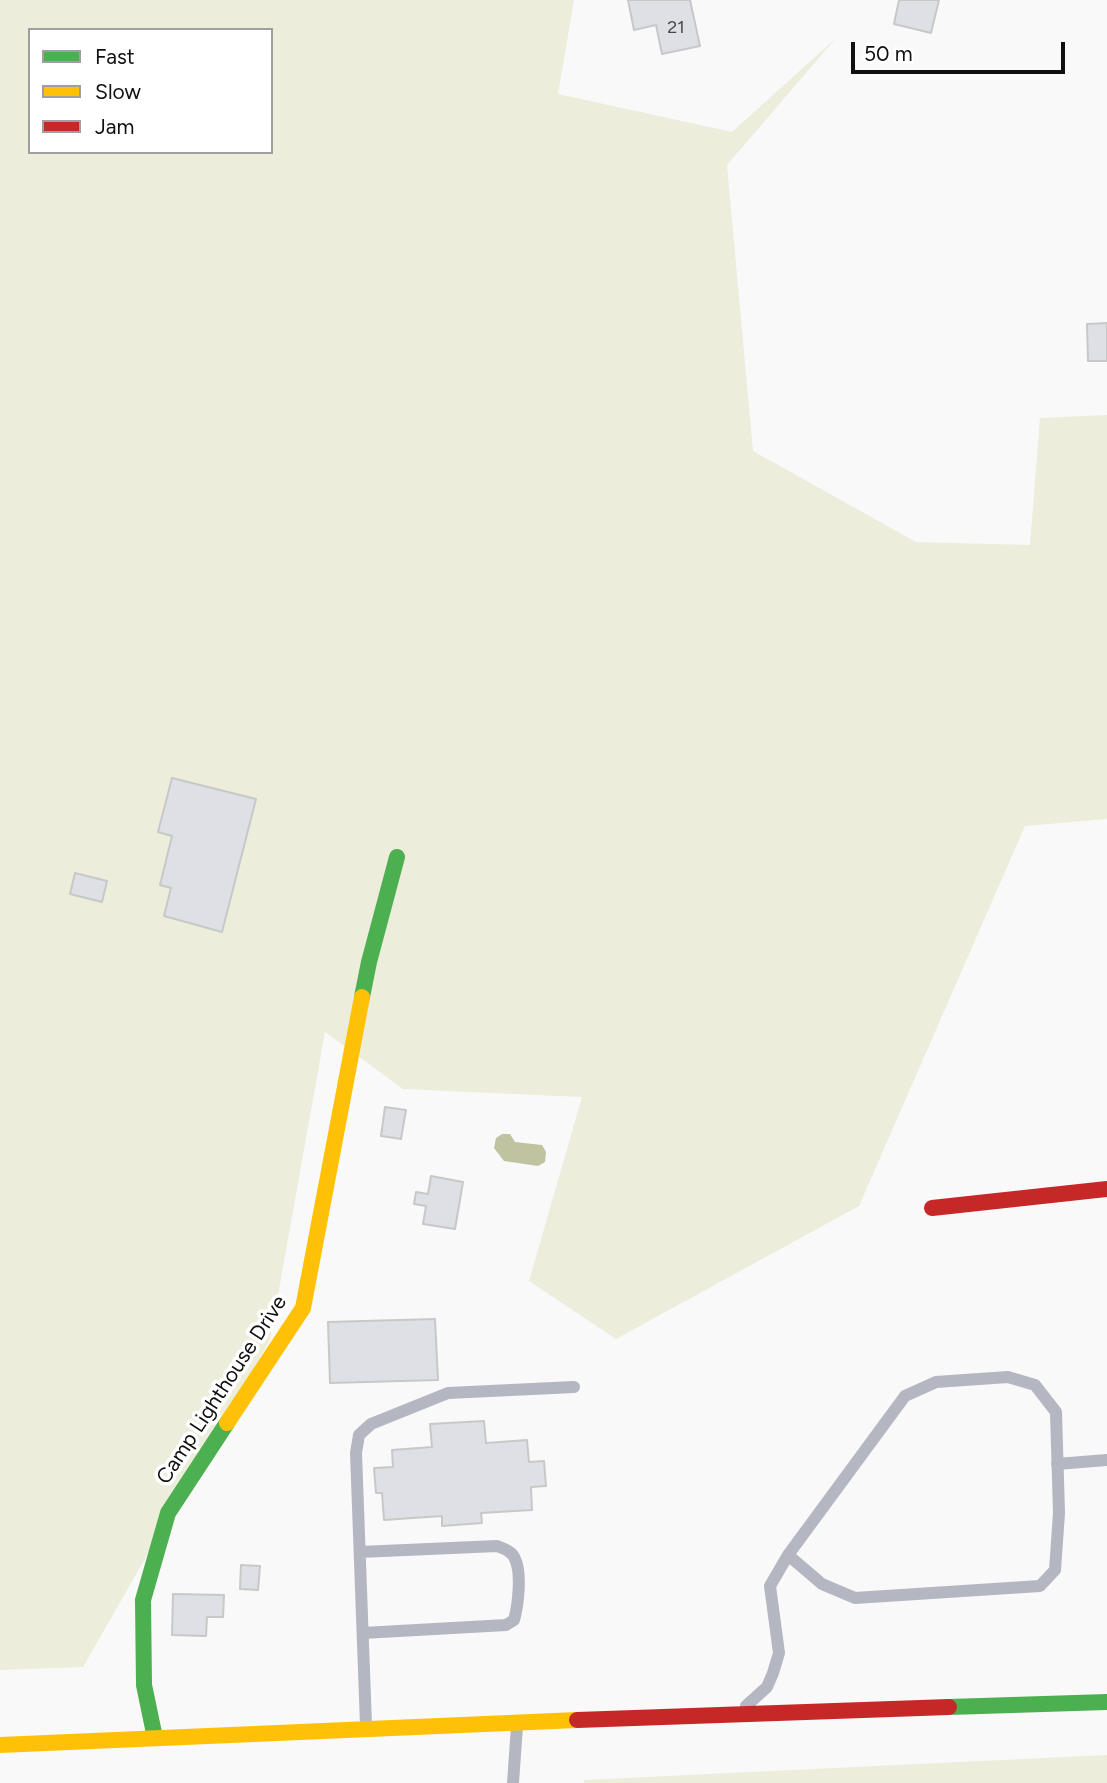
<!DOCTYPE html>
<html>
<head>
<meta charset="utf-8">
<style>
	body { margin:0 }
	#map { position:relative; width:1107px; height:1783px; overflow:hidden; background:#f9f9fa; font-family:Figtree,sans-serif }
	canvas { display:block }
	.legend { position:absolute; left:28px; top:28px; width:245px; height:126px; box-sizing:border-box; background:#fff; border:2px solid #9f9fa0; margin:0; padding:9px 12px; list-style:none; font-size:21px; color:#101011 }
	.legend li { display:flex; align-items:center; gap:14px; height:35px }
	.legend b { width:35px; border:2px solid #9f9fa0 }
	.scale { position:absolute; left:851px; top:42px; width:214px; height:32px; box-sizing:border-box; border:4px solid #101011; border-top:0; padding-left:9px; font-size:21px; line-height:24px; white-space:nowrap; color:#101011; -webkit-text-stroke:5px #fff; paint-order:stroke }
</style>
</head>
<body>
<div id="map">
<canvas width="1107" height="1783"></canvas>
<ul class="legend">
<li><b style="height:9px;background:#4caf50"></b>Fast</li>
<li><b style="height:9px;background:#ffc107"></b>Slow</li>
<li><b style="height:9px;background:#c62828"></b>Jam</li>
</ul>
<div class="scale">50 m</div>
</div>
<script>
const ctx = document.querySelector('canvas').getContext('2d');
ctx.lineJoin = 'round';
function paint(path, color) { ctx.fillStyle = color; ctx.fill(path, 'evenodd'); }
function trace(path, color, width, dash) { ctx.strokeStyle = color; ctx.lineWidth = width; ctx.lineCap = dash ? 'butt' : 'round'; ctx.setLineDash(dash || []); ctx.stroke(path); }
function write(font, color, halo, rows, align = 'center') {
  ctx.font = font + ' Figtree,sans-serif'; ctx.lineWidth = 7; ctx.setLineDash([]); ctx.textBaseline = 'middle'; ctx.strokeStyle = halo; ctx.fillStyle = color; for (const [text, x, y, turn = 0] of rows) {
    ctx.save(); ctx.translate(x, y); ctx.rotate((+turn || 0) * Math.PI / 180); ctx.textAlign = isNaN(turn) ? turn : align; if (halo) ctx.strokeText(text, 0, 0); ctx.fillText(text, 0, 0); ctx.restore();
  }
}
const green = new Path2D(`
	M0,0h574l-16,94 174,38 104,-94 -109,127 26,286 163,91 114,3 10,-127 67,-3v404l-82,7 -166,380 -243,133 -87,-58 53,-184 -179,-8 -78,-57 -55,308 -187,327 -83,3zM30,30h241v122h-241z
	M1107,1755v28h-523v-3z`);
const water = new Path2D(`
	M502,1134h8l5,8 27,3 4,7 -1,10 -7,4 -34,-5 -10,-13 2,-10z`);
const building = new Path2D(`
	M628,0h62l10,46 -38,8 -6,-29 -22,5z
	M899,0h40l-8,33 -37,-9z
	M1107,323v38h-19l-1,-37z
	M172,778l84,21 -34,133 -58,-16 7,-28 -11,-3 12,-49 -14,-4z
	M75,873l32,8 -5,21 -32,-8z
	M385,1107l21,3 -5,29 -20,-3z
	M431,1176l32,6 -8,47 -32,-5 3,-18 -12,-2 2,-12 12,2z
	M435,1319l3,61 -108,3 -2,-61z
	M484,1421l2,22 41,-3 2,22 15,-1 2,25 -15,1 1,23 -51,3 1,10 -40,3v-10l-58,4 -2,-27h-6l-2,-25 19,-1 -1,-17 40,-3 -2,-23z
	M241,1565l19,1 -2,24 -18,-1z
	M173,1594l51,1 -1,22h-16l-1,19 -34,-1z`);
const lane = new Path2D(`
	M1057,1464l50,-4
	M360,1552l137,-6c7,3 15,5 18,13 7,14 3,47 -1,61l-8,5 -143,8
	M746,1706l21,-19 6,-14 6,-20 -9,-67 18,-31 117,-159 31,-14 72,-5 27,8 21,27 3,101 -4,57 -15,16 -185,12 -33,-14 -34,-29
	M366,1725l-10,-272 3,-18 12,-11 77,-31 126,-6
	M513,1783l4,-57`);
const fast = new Path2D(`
	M362,997l7,-35 28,-105
	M949,1707l158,-5
	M155,1738l-11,-53 -1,-85 25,-87 59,-90`);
const slow = new Path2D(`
	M227,1423l76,-115 59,-311
	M0,1745l577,-25`);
const jam = new Path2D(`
	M932,1208l175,-19
	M577,1720l372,-13`);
const numberNames = [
	["21",676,28]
];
const streetNames = [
	["Camp Lighthouse Drive",222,1390,-57]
];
paint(green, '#eceddb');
paint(water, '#c0c3a0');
paint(building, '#dfe0e5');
trace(building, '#c7c8c8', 2);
trace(lane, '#b4b6c2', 12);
trace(fast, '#4caf50', 16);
trace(slow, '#ffc107', 16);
trace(jam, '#c62828', 16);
write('18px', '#47474a', null, numberNames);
write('21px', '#101011', '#fff', streetNames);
</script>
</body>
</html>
